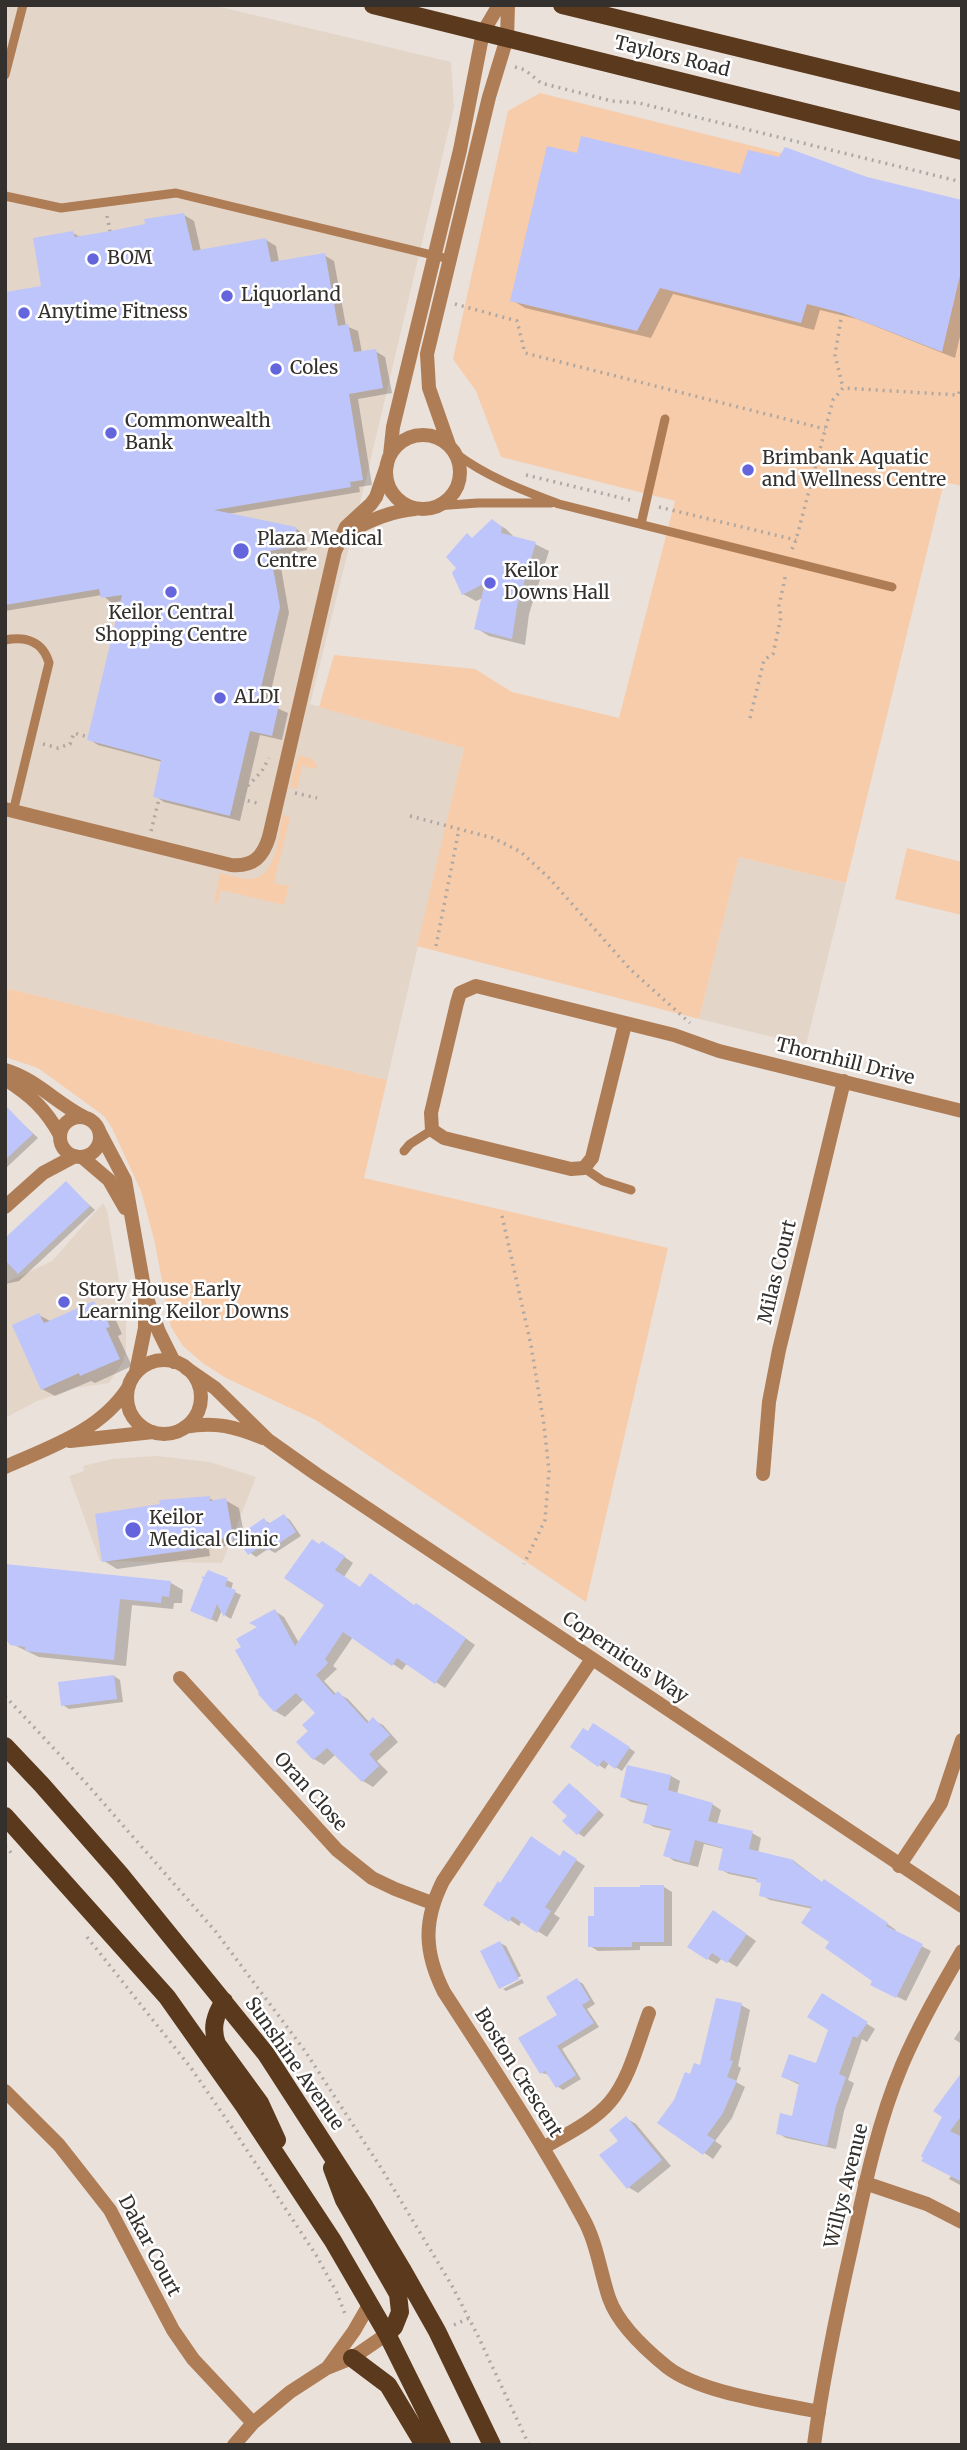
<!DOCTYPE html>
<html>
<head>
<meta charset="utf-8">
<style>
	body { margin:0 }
	#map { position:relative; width:967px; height:2450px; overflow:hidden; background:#eae1db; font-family:Merriweather,serif }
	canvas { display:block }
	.frame { position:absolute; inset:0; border:7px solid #33302d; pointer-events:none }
</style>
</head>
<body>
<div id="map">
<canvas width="967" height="2450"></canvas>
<div class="frame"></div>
</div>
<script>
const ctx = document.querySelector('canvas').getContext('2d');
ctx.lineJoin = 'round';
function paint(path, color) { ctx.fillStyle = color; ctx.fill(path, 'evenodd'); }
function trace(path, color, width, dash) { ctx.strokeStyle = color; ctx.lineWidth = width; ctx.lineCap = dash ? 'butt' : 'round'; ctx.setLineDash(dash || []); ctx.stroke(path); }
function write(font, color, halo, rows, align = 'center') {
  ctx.font = font + ' Merriweather,serif'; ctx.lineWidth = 5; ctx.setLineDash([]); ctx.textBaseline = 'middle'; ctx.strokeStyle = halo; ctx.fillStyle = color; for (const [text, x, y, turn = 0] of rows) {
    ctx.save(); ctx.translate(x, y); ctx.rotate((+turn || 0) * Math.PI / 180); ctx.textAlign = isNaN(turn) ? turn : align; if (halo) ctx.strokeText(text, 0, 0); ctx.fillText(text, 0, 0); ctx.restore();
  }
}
const built = new Path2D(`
	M5,5h207l239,57 3,45 -88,372 -56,225 154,44 -77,332 -382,-92z
	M739,857l107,26 -40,162 -107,-26z
	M103,1203l4,7 19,111v30l-3,11 -14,21 -33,5 -39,13 -32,17v-135l47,-22z
	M157,1456l53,6 46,15 -34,86 -122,-2 -31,-85 15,-5 -1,-5 29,-7z`);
const green = new Path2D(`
	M540,93l269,67 57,19 96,23v284l-18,-4 -98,401 -107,-26 -40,162 -282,-73 47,-198 -145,-41 15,-52 141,14 37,23 107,26 56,-217 -174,-44 -25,-66 -23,-32 55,-248z
	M298,755l14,4 5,6 -1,4 -14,-3 -5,23 -7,-2z
	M283,815l7,2 -16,66 15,3 -5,19 -63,-15 -4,13h-3l6,-30c9,2 19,5 28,6 29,1 30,-43 35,-64z
	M907,848l55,14v53l-67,-16z
	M5,988l382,92 -23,98 304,70 -82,354 -270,-182 -90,-42 -22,-14 -21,-18 -12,-19 -17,-88 -13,-48 -29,-63 -8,-12 -66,-48 -33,-11z`);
const shadow = new Path2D(`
	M578,155l163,21 126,3 95,23v126l-7,30 -98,-39 -37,-9 -6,20 -141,-36 -22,44 -126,-30 -13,-8z
	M184,215l10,6 7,30 65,-11 10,6 3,16 45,-7 10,6 12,65 12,5 4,22 13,-2 10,6 7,36 -34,6 14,86 -13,2 1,5 -132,22 67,14 10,6 2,16 -28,6 10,57 -21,91 20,9 -6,27 -22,-5 -20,86 -76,-19 -9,-6 7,-34 -64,-17 -9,-6 33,-138 -10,2 -10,-8 -97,16v-317l38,-7 30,-54 7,4 30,-4z
	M493,521l13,8 9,9 20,6 14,7 -20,63 -4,31 -36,-9 -13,-8 7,-30 -7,3 -13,-7 11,-55z
	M6,1108l32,30 -33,31z
	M66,1184l29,26 -76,71 -14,3v-43z
	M94,1303l20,13 8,18 -4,2 14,30 -37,17 -4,-2 -36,15 -13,-7 -3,-74 13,7z
	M209,1498l7,4 9,-2 14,8 5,26 20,-14 7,4 13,-8 6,4 11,16 -26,17 -7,-4 -12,8 -18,-13 -29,5 1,7 -93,13 -13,-8z
	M320,1546l12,2 21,15 -9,14 17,12 65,21 49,35 -30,43 -38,-25 -5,7 -49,-33 -20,29 4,3 -13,12 13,14 2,-1 9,5 22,24 3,-3 10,5 15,17 -21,19 11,11 -15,15 -10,-6 -27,-27 -12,11 -10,-6 -15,-17 12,-11 6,-18 -13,-14 -19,18 -10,-6 -15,-17 -17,-47 32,-36 9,6 15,26 27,-38z
	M209,1572l24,11 -2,7 10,5 -10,24 -5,-3 -4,-6 -5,12 -19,-9z
	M171,1583l12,7 -1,13h-8l-1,6 -41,-4 -6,61 -87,-9 -27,-13 -7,-9z
	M114,1676l6,4 3,22 -54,7 -6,-4z
	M600,1728l35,24 -13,19 -13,-8 -4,6 -6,-4z
	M671,1776l9,5 -3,13 35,10 9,6 -4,14 35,9 9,5 -3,15 36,8 29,22 10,3 63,44 -2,2 37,19 -25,50 -25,-12 -6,-9 -43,-38 -19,-33 -43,-9 -9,-5 2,-11 -5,-4 -29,-6 -9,-5 4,-20 -20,-5 -6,23 -24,-6 -8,-6 6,-24 -18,-4 -9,-5 4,-16 -18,-4 -9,-6z
	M576,1789l28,26 -20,22 -6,-4 -8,-17z
	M564,1852l21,14 -31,48 6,4 -13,19 -25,-16 -3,5 -9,-6 -9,-35 60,-28z
	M664,1887l8,5v54h-32v4l-42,1 -8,-5z
	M723,1918l33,23 -19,26 -15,-9 -5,6 -9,-5z
	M500,1943l6,3 15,30 -20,10v2z
	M522,1979l2,4 -18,8 -3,-2z
	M577,1980l6,4 12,20 -8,5 12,18 -37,22 19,30 -18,11 -6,-4 -7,-11 -8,-2 17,-58z
	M823,1996l52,33 -8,13 -5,-3 -14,41 6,3 -10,28 -8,38 -50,-11 -8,-5 15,-15 7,-33 -17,-8 34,-11 13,-37z
	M741,2005l9,5 -12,56 3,2 -5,14 9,5 -13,31 -17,23 7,5 -9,13 -53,-37 31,-46 10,-8z
	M962,2027v17l-8,-5z
	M962,2076v110l-13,-7 2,-3 -27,-15z
	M626,2118l10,6 35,42 -33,27 -10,-6 -8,-46z`);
const building = new Path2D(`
	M581,136l159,38 8,-24 31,7 6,-10 82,30 95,23v67l-20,85 -100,-39 -35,-9 -6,19 -141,-35 -23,43 -127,-30 37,-155 30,7z
	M184,213l9,38 73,-13 5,24 54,-9 13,73 10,-2 6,28 22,-3 7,39 -34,6 14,86 -13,2 1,5 -137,23 82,17 2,18 -28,6 10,56 -22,93 21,5 -7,31 -22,-5 -20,85 -77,-19 8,-37 -74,-20 35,-145 -21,3 -2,-9 -94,16v-313l36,-6 -8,-48 40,-7 2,6 35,-6 35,-7 -1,-5z
	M492,519l10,8 -1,6 35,9 -19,64 -5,33 -38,-10 11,-46 -23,12 -10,-22 4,-5 -10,-11 21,-24 5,5z
	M5,1105l28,29 -28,26z
	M66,1181l24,25 -72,68 -13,-14v-22z
	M94,1301l3,7 4,-2 9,21 -4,1 14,31 -40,17 -1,-3 -38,17 -29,-65 27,-12 5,10z
	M210,1496v5l16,-3 7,38 -1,7 -8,-5 -27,4 1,7 -96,13 -7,-48 65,-10 -1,-4z
	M284,1514l12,18 -29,19 -4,-6 -15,10 -12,-18 28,-19 4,6z
	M312,1539l7,5 3,-3 23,15 -10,14 25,17 10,-14 44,32 2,-2 50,35 -31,46 -38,-26 -5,8 -49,-34 -18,27 3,4 -12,12 18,20 4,-4 29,32 6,-6 17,18 -21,19 10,12 -17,16 -35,-34 -14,12 -17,-18 12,-11 -6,-6 13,-12 -19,-20 -22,19 -16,-18 1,-1 -24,-43 6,-3 -5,-8 21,-12 -8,-4 26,-14 20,37 29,-41 -40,-27z
	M5,1564l166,17 -2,16 -7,-1 -1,7 -41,-4 -6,61 -89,-9v-4l-15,-2 -5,-7z
	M208,1570l20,8 -3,8 11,4 -12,27 -7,-13 -6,16 -21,-9 13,-32 -2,-3 3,1z
	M114,1675l3,24 -56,7 -3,-24z
	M593,1723l37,24 -15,22 -12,-9 -5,7 -28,-20 13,-19 5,3z
	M627,1765l44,10 -3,15 45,13 -5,18 45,10 -4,18 45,11v2l28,20 2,-3 64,44 -2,3 37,18 -27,54 -26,-13 2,-4 -47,-33 4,-6 -28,-19 11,-16 -53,-11 2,-13 -5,-1 1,-4 -39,-8 5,-22 -28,-8 -6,23 -26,-7 8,-27 -28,-6 5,-19 -28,-7z
	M569,1783l30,27 -22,25 -15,-14 5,-5 -15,-14z
	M531,1836l29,20 3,-6 14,9 -32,48 6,4 -14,22 -25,-17 -3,6 -26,-17 15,-24 2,2z
	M640,1885h24v57h-32v5h-44v-31h6v-29h46z
	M713,1910l34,24 -20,29 -15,-10 -5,7 -20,-13z
	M500,1941l19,38 -20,10 -19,-38z
	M577,1978l13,22 -8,5 12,18 -37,23 19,29 -20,13 -11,-17 -5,3 -22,-36 39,-23 -11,-18z
	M822,1993l46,29 -11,16 -4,-2 -14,38 7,3 -10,29 -9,40 -51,-12 4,-21 12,3 7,-33 -18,-6 8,-23 27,9 12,-33 -21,-13z
	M716,1998l26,5 -12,57 3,1 -6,16 10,4 -14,32 -16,22 8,5 -12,15 -46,-32 17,-23 11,-28 5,2 4,-11 6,2z
	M962,2072v43l-12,16 12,6v45l-41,-21 2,-3 -2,-2 21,-39 -9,-6z
	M626,2116l36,44 -35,29 -28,-34 19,-14 -9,-11z`);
const path = new Path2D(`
	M515,67l10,3 16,13 71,18 27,2 323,79
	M107,216l3,15
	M455,304l62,17 8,32 300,76
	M842,313l-7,42 8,33
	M526,475l108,26
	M659,507l137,33
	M792,549l4,-9 37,-140 10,-12 115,7 4,-9
	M750,718l14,-58 9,-6 8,-37 -2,-11 7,-33
	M43,744l15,4 12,-4 4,-11 14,4
	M295,793l22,5
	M241,799l20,5
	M231,813l4,1 11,-26 16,-17 7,-13
	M410,816l83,22 28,14 28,26 82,92 59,53
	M151,831l8,-32
	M436,946l23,-117
	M502,1216l29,129 13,80 5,46 -4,49 -21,44
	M5,1696l81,87 130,149 89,119 78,120 68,113 27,52 51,109
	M5,1846l9,10
	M87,1937l104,131 42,61 83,126 21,38 8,21
	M454,2325l15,-7`);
const service = new Path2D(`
	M5,75l18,-70
	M5,196l56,12 115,-15 273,66
	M455,453c32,24 67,37 104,51l333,83
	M435,506l43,-3h73
	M641,524l24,-105
	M5,640c20,-4 38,1 44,23l-36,149
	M404,1151l6,-7 22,-14
	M584,1168l19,13 28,9`);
const minor = new Path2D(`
	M386 472a37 37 0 1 1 74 0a37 37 0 1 1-74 0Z
	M449,445l-20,-57 -2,-34 62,-257 18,-59 1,-33
	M390,455l3,-28 67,-277 23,-118 16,-27
	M345,533c23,-11 44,-22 70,-24
	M5,809l226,56c22,2 32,-8 38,-28l66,-286 11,-24 25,-23 5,-7 11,-32
	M625,1024l-33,134 -8,10 -13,1 -127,-31 -12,-8 -1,-17 26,-110 3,-10 16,-7 198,49 45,16 243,60
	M5,1070c31,9 51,33 79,47
	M5,1079c26,17 40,29 55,56
	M60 1137a20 20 0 1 1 40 0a20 20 0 1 1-40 0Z
	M99,1131l26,49 20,113v35l-9,44
	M82,1157l27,23 16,28
	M5,1207l38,-34 32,-17
	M148,1301l11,31 15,30
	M763,1474l6,-72 10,-52 65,-269
	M592,1659l-149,222c-20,40 -19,71 1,111 48,74 97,148 139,226 14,25 17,53 26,80 9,26 37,52 58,69 33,26 110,36 152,45
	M180,1678l157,172 35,28 23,11 37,14
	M899,1866l42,-63 21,-63
	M5,2091l54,54 51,65 63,120 20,29 60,64
	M543,2148c22,-13 50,-26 67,-46 20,-24 28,-60 39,-89
	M865,2183l62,21 35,18
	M328,2367l26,-36 15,-26
	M234,2445l19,-22 37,-31 37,-24 25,-10 35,-24`);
const tertiary = new Path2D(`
	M127 1397a37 37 0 1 1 74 0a37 37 0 1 1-74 0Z
	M186,1368l29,20 53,52 48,34 646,432
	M185,1427c30,-6 51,0 78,11
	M70,1441l83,-9
	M5,1467c45,-20 95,-36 123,-79
	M814,2445c9,-68 23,-134 38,-200 13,-61 26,-123 50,-180 17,-40 38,-76 60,-114`);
const primary = new Path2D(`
	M373,5l589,146
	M562,5l400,97
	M5,1746l37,39 78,89 146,180 99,153 37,62 35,62 55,114
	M5,1816l162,181 77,109 89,135 54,93 55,111
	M224,2001c-9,14 -13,27 -7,43l43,59 17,37
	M332,2168l12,32 54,94 2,18 -6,15 -7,7
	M352,2358l36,27 36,60`);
const markers = [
	[93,259,7,"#6464dd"],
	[227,296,7,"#6464dd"],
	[24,313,7,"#6464dd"],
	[276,369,7,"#6464dd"],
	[111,433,7,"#6464dd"],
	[748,470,7,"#6464dd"],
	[241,551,9,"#6464dd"],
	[490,583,7,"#6464dd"],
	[171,592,7,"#6464dd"],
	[220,698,7,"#6464dd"],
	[64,1302,7,"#6464dd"],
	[133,1530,9,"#6464dd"]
];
const streetNames = [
	["Taylors Road",672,57,14],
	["Thornhill Drive",845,1062,14],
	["Milas Court",778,1272,-76],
	["Copernicus Way",625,1658,34],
	["Oran Close",310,1792,48],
	["Sunshine Avenue",294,2064,55],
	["Boston Crescent",518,2073,58],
	["Willys Avenue",847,2186,-76],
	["Dakar Court",149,2246,62]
];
const poiNames = [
	["BOM",107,259],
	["Liquorland",241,296],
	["Anytime Fitness",38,313],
	["Coles",290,369],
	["Commonwealth",125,422],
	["Bank",125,444],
	["Brimbank Aquatic",762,459],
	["and Wellness Centre",762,481],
	["Plaza Medical",257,540],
	["Centre",257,562],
	["Keilor",504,572],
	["Downs Hall",504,594],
	["Keilor Central",171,614,"center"],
	["Shopping Centre",171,636,"center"],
	["ALDI",234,698],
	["Story House Early",78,1291],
	["Learning Keilor Downs",78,1313],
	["Keilor",149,1519],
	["Medical Clinic",149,1541]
];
paint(built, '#e4d5c9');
paint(green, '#f7ccaa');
paint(shadow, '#0003');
paint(building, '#bec5fa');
trace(path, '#aea7a2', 3.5, [2, 5]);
trace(service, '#af7d55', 9);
trace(minor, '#af7d55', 14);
trace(tertiary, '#af7d55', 14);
trace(primary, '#5b391d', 18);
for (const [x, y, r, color] of markers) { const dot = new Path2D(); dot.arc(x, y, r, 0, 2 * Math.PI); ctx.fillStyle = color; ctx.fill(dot); trace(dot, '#fff', 2.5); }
write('19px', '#33302d', '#fff', streetNames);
write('19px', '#33302d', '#fff', poiNames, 'left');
</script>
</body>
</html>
